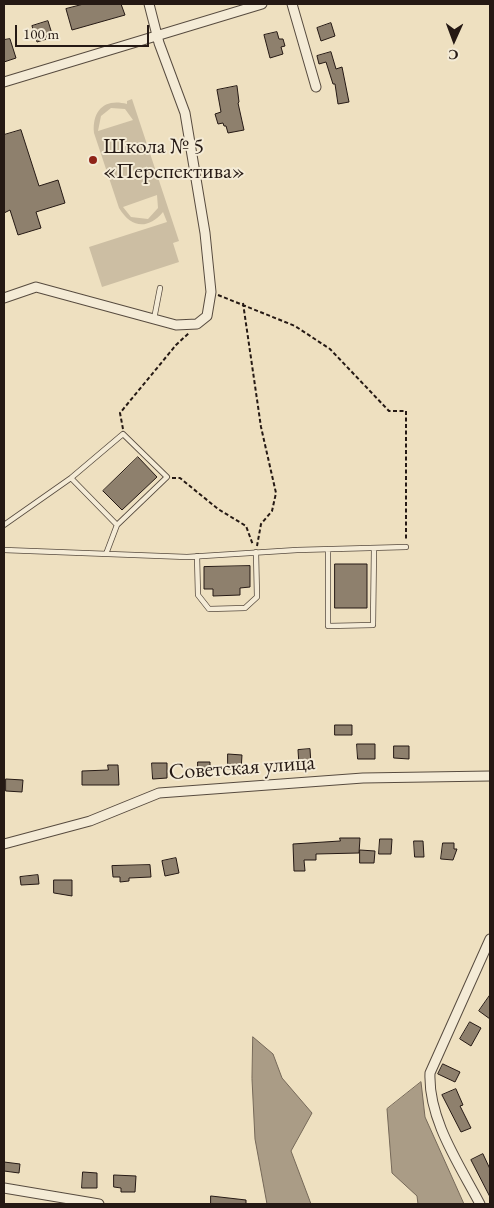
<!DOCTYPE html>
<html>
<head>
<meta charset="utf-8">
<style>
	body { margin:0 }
	#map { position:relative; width:494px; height:1208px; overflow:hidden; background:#eee0c0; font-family:"EB Garamond",serif }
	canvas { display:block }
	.frame { position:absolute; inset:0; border:5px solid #251914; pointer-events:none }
	.north { position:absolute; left:429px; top:15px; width:50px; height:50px; -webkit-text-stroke:4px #f4ebd6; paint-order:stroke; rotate:182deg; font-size:14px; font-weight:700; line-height:20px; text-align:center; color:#251914 }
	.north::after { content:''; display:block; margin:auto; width:18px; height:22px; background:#251914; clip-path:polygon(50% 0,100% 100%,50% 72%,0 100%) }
	.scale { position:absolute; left:15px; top:25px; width:134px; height:22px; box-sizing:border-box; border:2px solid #251914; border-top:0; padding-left:6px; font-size:15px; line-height:18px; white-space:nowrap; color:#251914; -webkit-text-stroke:4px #f4ebd6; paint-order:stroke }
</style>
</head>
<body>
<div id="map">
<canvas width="494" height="1208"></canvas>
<div class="frame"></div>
<div class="north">С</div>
<div class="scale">100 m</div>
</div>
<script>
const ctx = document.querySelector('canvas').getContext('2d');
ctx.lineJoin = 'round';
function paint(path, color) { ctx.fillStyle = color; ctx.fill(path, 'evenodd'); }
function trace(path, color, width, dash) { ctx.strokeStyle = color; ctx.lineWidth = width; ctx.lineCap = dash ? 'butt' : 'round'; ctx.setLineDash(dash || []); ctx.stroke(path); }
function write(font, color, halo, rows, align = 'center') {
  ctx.font = font + ' "EB Garamond",serif'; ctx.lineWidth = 4; ctx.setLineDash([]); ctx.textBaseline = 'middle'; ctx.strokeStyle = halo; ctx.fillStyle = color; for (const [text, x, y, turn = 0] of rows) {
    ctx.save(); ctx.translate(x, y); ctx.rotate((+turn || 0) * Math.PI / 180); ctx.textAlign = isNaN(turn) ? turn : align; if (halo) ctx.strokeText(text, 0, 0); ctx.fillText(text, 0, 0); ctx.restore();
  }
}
const green = new Path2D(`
	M132,99l47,142 -6,2 6,19 -77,25 -13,-40 78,-25 -4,-10c-15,18 -32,16 -44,-4l-25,-75c-2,-23 11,-35 33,-29v-3zM111,108l14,1 8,11 -35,11 3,-15zM157,195l1,13 -10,11 -17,-2 -8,-10z`);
const water = new Path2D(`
	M253,1037l20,17 9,24 30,35 -21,38 20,53h-44l-12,-65 -3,-60z
	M421,1082l4,35 39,87h-46l-1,-8 -25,-23 -5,-64z`);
const building = new Path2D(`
	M84,4h37l4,11 -53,15 -6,-21z
	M48,21l5,16 -16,5 -5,-16z
	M331,23l4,13 -14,5 -4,-13z
	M277,32l2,7h4l2,7 -4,1 2,7 -13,4 -6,-23z
	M10,39l6,19 -12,4v-22z
	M331,52l5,17 6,-2 7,35 -11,2 -3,-20h-2l-7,-22 -7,2 -2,-8z
	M237,86l2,16 -1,1 6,27 -16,3 -2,-7h-2l-1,-3 -5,1 -3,-10 6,-2 -4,-22z
	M21,130l18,56 19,-6 7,23 -29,9 5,16 -23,7 -8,-25 -6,3v-78z
	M138,457l19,20 -35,33 -19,-19z
	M335,564h32v44h-32z
	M250,566v21l-10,1v7l-27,1v-7h-9v-22z
	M335,725h17v10h-17z
	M357,744h18v15h-17z
	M394,746h15v13l-15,-1z
	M310,749l1,16h-12l-1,-15z
	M228,754l14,1 -1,15 -13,-1z
	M198,762h12v10h-3v3h-9z
	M152,763h15v15l-14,1z
	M108,765h10l1,20h-37v-14l26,-1z
	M6,779l17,1 -1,12 -16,-1z
	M340,838h20l-1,15 -43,1v6h-12l1,11h-11l-1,-27 47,-3z
	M380,839h12l-1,15h-12z
	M414,841h9l1,16h-9z
	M443,843h11v6h3l-4,11 -12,-1z
	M360,850l15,1 -1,12h-14z
	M176,858l3,15 -14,3 -3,-15z
	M150,865l1,12 -22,1v3l-9,1v-5h-7l-1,-11z
	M38,875l1,9 -18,1 -1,-8z
	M54,880h18v16l-18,-3z
	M490,995v24l-11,-8z
	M470,1022l11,6 -10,18 -11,-7z
	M443,1064l17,8 -5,10 -17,-8z
	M456,1089l7,16 -3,1 11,22 -10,4 -19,-37z
	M483,1154l7,15v28l-19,-37z
	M4,1162l16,2 -1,9 -15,-2z
	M83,1172l14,1v15h-15z
	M114,1175l22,1 -1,16h-14v-4l-7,-1z
	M211,1196l35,4v4h-35z`);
const path = new Path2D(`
	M218,295l77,31 35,23 59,62h17v129
	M243,303l18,124 15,66 -4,18 -11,13 -4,22
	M123,429l-3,-16 56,-68 14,-13
	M172,478h8l38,31 28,17 7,19`);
const lane = new Path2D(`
	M154,319l6,-31
	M4,525l67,-47 52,-44 44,43 -50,48 -46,-47
	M328,549v77l45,-1 1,-77
	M4,550l183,7 110,-7 109,-3
	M106,554l11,-29
	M197,556l1,39 11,14 36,-1 12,-11 -1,-45`);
const street = new Path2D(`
	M292,4l24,83
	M4,82l258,-78
	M4,298l32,-11 140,38 21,-1 10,-8 4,-24 -6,-59 -20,-120 -26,-70 -10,-39
	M4,844l86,-23 69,-28 204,-15 127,-2
	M4,1188l95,16
	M480,1204c-21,-40 -52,-85 -50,-131l60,-134`);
const markers = [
	[93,160,5,"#8f2418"]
];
const poiNames = [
	["Школа № 5",103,147],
	["«Перспектива»",103,172]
];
const streetNames = [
	["Советская улица",242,768,-4]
];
paint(green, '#ccbea3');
paint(water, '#aa9c86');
trace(water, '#756858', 1);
paint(building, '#8e806d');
trace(building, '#251914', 1);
trace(lane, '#574b3f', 6);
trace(street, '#574b3f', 11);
trace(path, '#251914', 2, [4, 2.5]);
trace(lane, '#f4ebd6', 4.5);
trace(street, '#f4ebd6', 9);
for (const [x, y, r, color] of markers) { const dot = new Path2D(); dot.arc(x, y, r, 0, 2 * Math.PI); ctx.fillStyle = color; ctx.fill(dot); trace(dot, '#f4ebd6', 2); }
write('22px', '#251914', '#f4ebd6', poiNames, 'left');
write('22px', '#251914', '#f4ebd6', streetNames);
</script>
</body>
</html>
